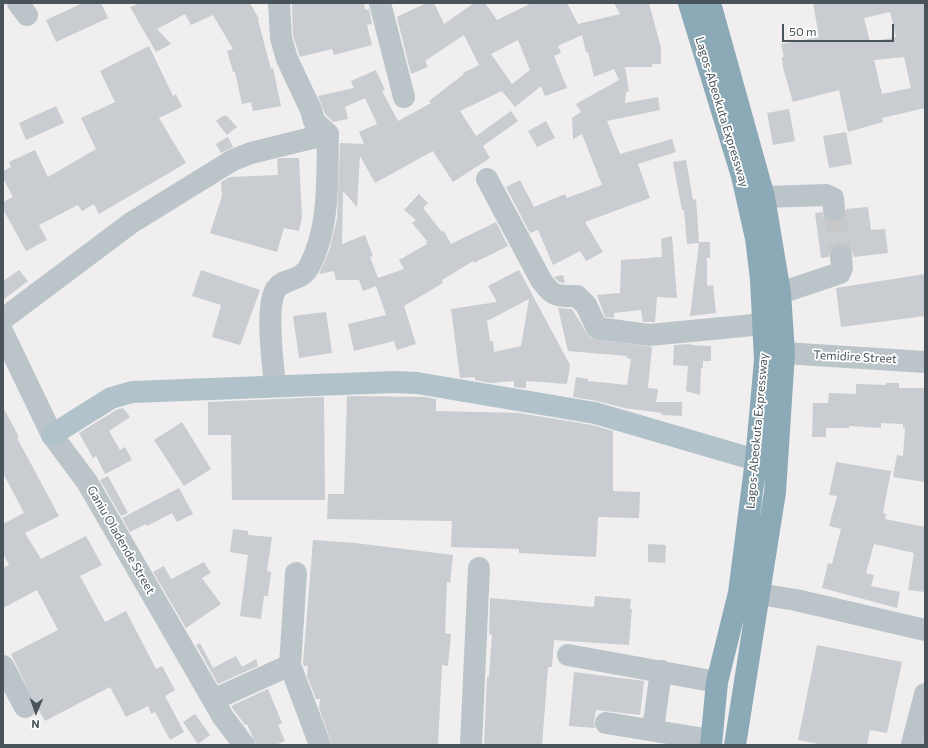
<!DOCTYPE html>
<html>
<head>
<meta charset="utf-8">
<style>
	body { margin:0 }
	#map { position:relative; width:928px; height:748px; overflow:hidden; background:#f0eeee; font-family:Commissioner,sans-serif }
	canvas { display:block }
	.frame { position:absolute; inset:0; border:4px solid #485459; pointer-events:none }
	.north { position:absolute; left:16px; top:692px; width:40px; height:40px; -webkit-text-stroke:3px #fff; paint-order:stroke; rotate:182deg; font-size:11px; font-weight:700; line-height:16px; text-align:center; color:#485459 }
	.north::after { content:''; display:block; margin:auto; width:14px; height:18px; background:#485459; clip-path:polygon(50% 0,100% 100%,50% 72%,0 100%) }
	.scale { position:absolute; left:782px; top:24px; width:112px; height:18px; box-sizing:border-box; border:2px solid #485459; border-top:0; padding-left:5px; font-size:12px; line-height:14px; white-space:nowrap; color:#485459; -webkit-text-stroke:3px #fff; paint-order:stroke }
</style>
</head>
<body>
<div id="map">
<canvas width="928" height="748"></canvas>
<div class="frame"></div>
<div class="north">N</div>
<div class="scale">50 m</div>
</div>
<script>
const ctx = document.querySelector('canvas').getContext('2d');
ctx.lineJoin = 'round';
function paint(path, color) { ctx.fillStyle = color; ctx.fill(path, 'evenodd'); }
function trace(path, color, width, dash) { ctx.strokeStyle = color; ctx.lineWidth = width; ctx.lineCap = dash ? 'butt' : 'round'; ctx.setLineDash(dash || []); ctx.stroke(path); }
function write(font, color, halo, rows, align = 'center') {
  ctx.font = font + ' Commissioner,sans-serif'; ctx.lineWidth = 3.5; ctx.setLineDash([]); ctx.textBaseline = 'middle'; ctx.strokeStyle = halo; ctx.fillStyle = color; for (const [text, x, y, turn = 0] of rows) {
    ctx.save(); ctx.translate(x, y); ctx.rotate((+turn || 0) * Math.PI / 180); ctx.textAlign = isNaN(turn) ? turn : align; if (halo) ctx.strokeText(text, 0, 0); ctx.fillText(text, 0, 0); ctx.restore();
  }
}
const building = new Path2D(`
	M83,3h18l7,15 -52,24 -10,-22z
	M140,3h110l9,16 -1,1 13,49 2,-1 8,38 -28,5 -2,-9 -9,2 -7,-32h-2l-6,-21 6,-2 -20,-34 -22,10 -6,-11 -28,15 14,15 -15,8 -26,-45z
	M292,3h72l1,7 4,-1 3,15 -5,1 5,20 -38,10 -2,-6 -32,8 -7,-21z
	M426,3h8l10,21 30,-21h11l12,17 35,-17h35l11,21 42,-10 -6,-11h35l12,45v16h-9v3h-27l4,24 -3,1 -1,11 33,-6 2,13 -53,11 13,33 52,-15 4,13 -38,12 12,34 -65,24 18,30 -17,9 -6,-10 -27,14 -15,-35 -8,3 -24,-46 14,-7 14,27 31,-13 2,4 35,-13 -20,-51 -9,5 -1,-21 9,-6 -5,-8 43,-24 -5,-11 -20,8 -6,-25h-2l-4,-17 -24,11 3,7 -7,3 13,32 -22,8 -4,-10 -26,21 -13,-16 -42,20 16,25 35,-25 7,10 -35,25 7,12 -37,24 -20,-31 -58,32 -15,-27 -3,51 -14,-16 -1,53 23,-9 8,21 -3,1 8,21 26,-9 -5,-9 28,-16 -1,-2 1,-1 -15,-18 4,-3 -12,-10 15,-16 9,9 -5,5 19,24 2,-1 7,13 45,-22 12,24 -34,17 -1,-2 -31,19 1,3 -39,23 12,38 -19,6 -3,-9 -40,10 -6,-27 38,-9 -10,-29 -13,5 -4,-11h-23l-2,-9 -15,3 10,-23 8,-32 3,-76 24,1 -5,-12 18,-8 -12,-26 -20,9 3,12 -15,3 -8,-8 -7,-18 36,-8 -3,-7 25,-11 9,20 -3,1 16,30 33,-18 -2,-2 35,-27 -1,-1 16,-8 -15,-30 -39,26 3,6 -17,7 -14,-57zM518,40l12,30 -18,14 -21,-30z
	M813,3h112v105l-43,10 1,4 -35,10 -9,-42 -46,12 -10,-34 -1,-11h2l-3,-13 38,-7zM890,12l6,25 -26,5 -6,-24zM904,57l7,31 -29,6 -8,-34z
	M149,46l24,50 3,-2 6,13 -23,11 27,45 -87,51 -5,-10 -12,7 -4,-6 -39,20 8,15 -21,11 -23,-42v-7l10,-5 -10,-19v-7l8,-4 -2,-5 26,-12 13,27 48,-28 -15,-31 34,-16 -15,-31z
	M56,106l8,17 -38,17 -7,-17z
	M789,109l6,32 -22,4 -6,-32z
	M222,116h5l10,11 -10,8 -11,-14z
	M546,121l9,17 -18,9 -9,-16z
	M846,132l6,32 -23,4 -6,-32z
	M228,137l5,10 -12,6 -5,-9z
	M281,158h18l3,59 -3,14 -15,-3 -7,24 -67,-19 12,-37 -1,-14 9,-5 48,-2 -1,-16z
	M686,160l7,40 3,-1 3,43h11v16h-3v28l6,-1 3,28 -26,3 9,-73 -12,1 -3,-34h-2l-9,-48z
	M868,207l3,23 14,-1 3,24 -34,4 -3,-8 -5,-4 -6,-1 -6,2 -4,5 -1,6 -8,1 -6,-45 7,-1 2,5 4,4 7,1 6,-2 4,-4 1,-7z
	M672,236l5,62 -20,-1 -2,25h-12l-2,-12 -27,3v5l-9,-1 -8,-22 23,-2 1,-33 41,-3 -1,-18z
	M19,270l9,11 -25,19v-19z
	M201,270l59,20 -20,55 -28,-8 9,-32 -29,-9z
	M519,270l51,95 -3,19 -41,-3v7h-3l-9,-1v-6l-24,2 -15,-3v-3l-15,1 -9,-69 46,-7 -9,-16zM529,299l-8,47 -27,6 -1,-11h-3l-3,-20z
	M925,274v42l-84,11 -5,-39z
	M563,275l2,8 -6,-1 -5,-5z
	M558,308l14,1 18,29 62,9 -4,41 10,1 -2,13h26v14l-20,-1v-2l-38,-5 -27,-7 -24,-4 3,-20 12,2v2l39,4 4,-26 -4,-1v-2l-59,-5z
	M326,312l6,41 -33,5 -6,-42z
	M691,344v1l20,1v15h-8v7h-2l-1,27 -14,-4 2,-25 -15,-1 1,-20z
	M886,383h13v5h26v94l-32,-5 4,-22 6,1 2,-28h-2v-4l-22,-1v5l-32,-2v2h-23v9h-14l1,-34h15l1,-10 27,1v-10l30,1z
	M347,396l78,1 11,2v12l83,2 73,12 21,6v60l27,1 -1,26 -41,-1 -2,40 -77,-4v-4l-68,-2 1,-26 -125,-2 1,-25h16z
	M324,397l1,103h-93l-1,-65h-23v-33z
	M3,407l16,30 -2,1 42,78 -34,17 16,26 45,-23 16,29 -22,11 25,46 21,-11 30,58 6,-3 13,24 -10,6 19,36 -14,8 -15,-28 -4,2 -3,-8 -22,11 -16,-30 -65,34 -8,-14 -26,-53 47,-24 -21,-40 -34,18v-40l6,-3 -6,-12v-29l21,-11 -21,-40z
	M123,408l7,9 -21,14 11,19 5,-3 7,13 -27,14 -9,-18 -3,2 -14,-25 37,-23z
	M182,422l29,47 -27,17 -30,-46z
	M836,462l55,9 -8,42 3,1 -1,5 40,8v65l-17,-2 6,-37 -40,-9 -8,29 8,2 -3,11 29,6 -3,16 -75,-20 6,-25 4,1 9,-35 -12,-3 8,-30 -8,-1z
	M108,476l20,37 -7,3 -21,-36z
	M179,488l14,26 -16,8 -5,-9 -25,13 -1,-2 -16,8 -8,-14z
	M233,529l15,2v4l24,2 -5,34 4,1 -3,24h-4l-3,23 -21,-3 8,-61 -18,-3z
	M313,540l42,3 98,12 -3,28 -3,-1 -2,51 6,1 -3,32 -6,-1 -4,80h-106l-13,-37 1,-9h-4l-9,-23 1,-10h-4l-1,-3z
	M648,544l18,1 -1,18 -17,-1z
	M204,562l7,11 -9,5 19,26 -35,24 -33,-56 11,-6 7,13z
	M595,596l36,3 -1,10h2l-3,36 -75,-5 -2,27h-4l-6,78h-58l3,-68h2l3,-42 -3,-1 1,-36 104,9z
	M200,643l13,25 23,-12 6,11 14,-8 2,7 -40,18 -22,-39z
	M817,645l85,17 -15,71 -17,-3 -3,15h-43l-26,-5z
	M574,672l70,9 -4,34 -44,-5 -2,11 1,7 -26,-2z
	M268,689l14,34 -4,2 7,16 -10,4h-19l-9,-21 -2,1 -14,-19z
	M195,714l15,21 -12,9 -15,-22z`);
const minorTunnel = new Path2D(`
	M834,210l7,46`);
const minor = new Path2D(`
	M18,3l9,12
	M380,3l24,94
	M487,179l54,101c12,17 15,16 36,16l9,9 11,23 52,7 115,-11
	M764,197l62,-2 7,3 1,12
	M780,293l60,-20 2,-5 -1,-12
	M3,319l128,-96 102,-63 18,-7 77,-19
	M3,333l49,102 35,47 136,235 21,28
	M784,353l141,9
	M275,386c-2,-21 -10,-80 1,-97 9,-13 26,-5 35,-26 19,-39 16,-86 17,-129l-14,-13 -3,-11 -24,-51 -6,-21 -2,-35
	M296,573l-6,92 30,80
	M759,594l37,6 129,30
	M568,655l149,27
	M3,666l22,41
	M213,700l77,-35
	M606,723l105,17
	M653,730l8,-59
	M912,744l13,-50
	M471,745l8,-177`);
const major = new Path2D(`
	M52,435l59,-37 21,-6 262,-10 23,1 178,30 161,47`);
const highway = new Path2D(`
	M689,3l53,173 14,62 5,41 4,81 -9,100 -17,133 -22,89 -6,63
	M710,3l54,194 16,96 4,60 -9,139 -40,253`);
const streetNames = [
	["Lagos-Abeokuta Expressway",722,112,73],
	["Temidire Street",855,357,3],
	["Lagos-Abeokuta Expressway",757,431,-85],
	["Ganiu Oladende Street",121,540,60]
];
paint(building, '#c9ccd0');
trace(minorTunnel, '#c6c8c9', 22, [22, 11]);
trace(minor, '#bbc5c9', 22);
trace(major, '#b1c2ca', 22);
trace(highway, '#8ba9b7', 22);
write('12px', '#485459', '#fff', streetNames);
</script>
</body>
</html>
